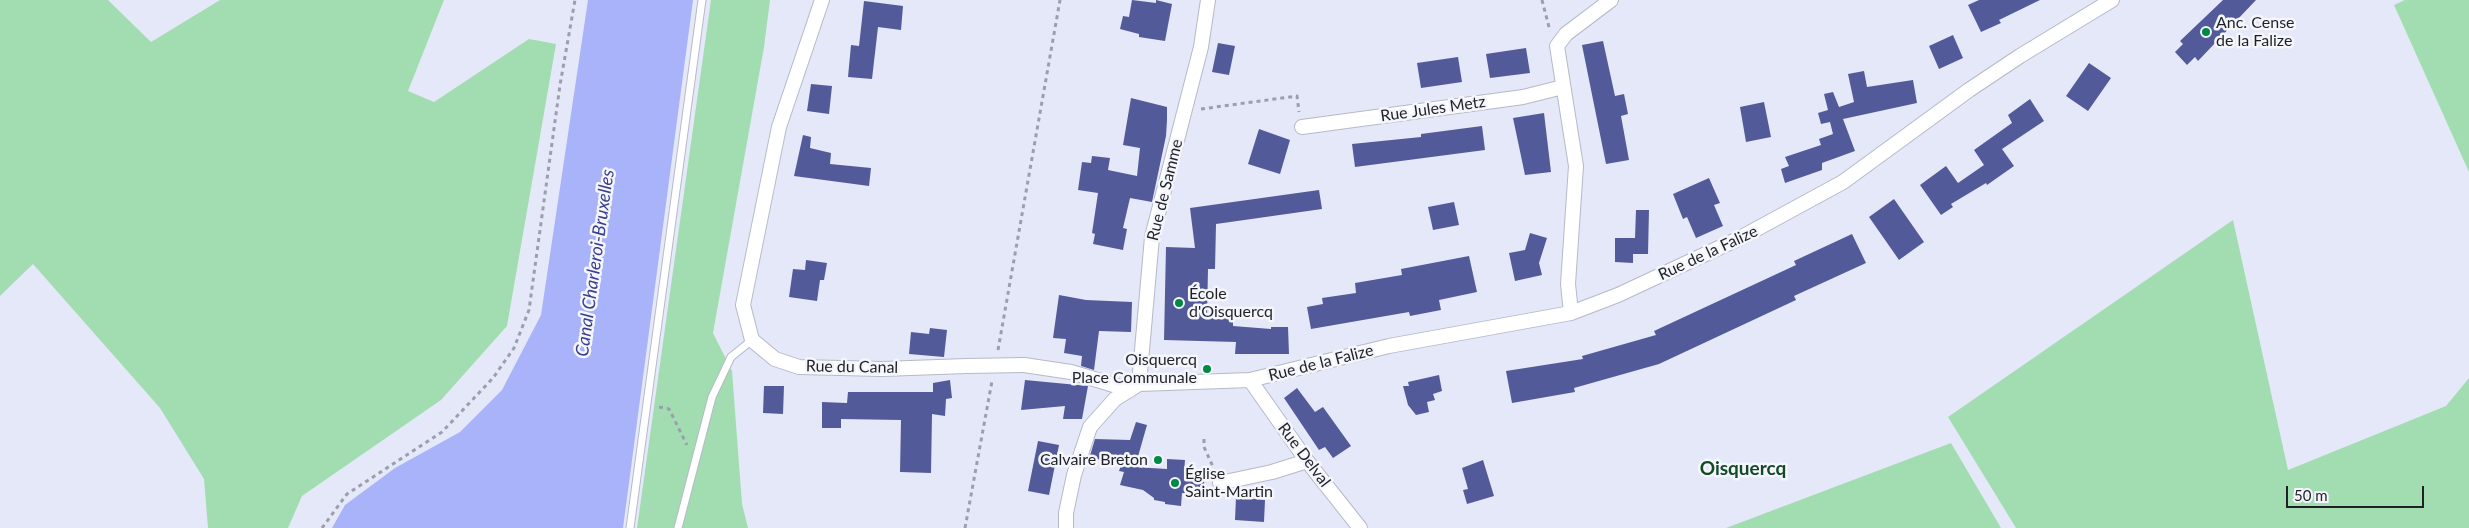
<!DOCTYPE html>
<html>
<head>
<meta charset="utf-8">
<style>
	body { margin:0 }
	#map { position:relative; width:2469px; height:528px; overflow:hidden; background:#e5e8f8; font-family:Lato,sans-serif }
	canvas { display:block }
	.scale { position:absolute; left:2286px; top:486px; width:138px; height:22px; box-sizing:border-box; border:2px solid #1f2126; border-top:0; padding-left:6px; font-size:15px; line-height:18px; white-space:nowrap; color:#1f2126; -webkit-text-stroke:4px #f4f6fc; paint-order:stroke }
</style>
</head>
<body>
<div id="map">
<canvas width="2469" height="528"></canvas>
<div class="scale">50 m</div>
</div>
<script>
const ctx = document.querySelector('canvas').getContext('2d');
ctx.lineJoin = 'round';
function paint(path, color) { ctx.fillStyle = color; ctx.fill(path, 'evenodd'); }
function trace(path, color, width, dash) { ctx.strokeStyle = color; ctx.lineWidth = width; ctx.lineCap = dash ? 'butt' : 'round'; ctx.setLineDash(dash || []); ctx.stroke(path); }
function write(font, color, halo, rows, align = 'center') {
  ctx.font = font + ' Lato,sans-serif'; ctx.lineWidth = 5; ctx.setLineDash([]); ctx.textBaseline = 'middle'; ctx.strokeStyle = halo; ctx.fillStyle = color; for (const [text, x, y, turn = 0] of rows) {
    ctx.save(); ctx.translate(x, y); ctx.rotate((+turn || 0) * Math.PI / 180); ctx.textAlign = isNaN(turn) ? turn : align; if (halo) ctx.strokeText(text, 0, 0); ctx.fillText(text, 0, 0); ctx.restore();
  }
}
const green = new Path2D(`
	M0,0h108l43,42 69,-42h224l-36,91 26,11 95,-63 27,5 -49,282 -66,74 -139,96 -14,32h-80l-4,-49 -44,-71 -127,-144 -33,32z
	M711,0h59l-6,47 -51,286 19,38 10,133 6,24h-111z
	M2405,0h64v172l-75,-167z
	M2233,220l55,250 158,-64 23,-28v150h-453l-68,-111z
	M1951,443l50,85h-275z`);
const water = new Path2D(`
	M588,0h105l-70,528h-291l13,-23 50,-37 65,-36 42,-42 39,-75z`);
const building = new Path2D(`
	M1132,0l24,3v-3l16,4 -7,37 -26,-4v-3l-19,-5 3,-13 6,1z
	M1979,0h61l-41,20 2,3 -20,9 -13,-27z
	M2223,0h33l-58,61 -3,-4 -8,8 -12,-13 8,-8 -3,-3z
	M864,1l39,5 -2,24 -23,-3 -6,52 -24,-2 3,-32 8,1z
	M1953,35l10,23 -24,11 -10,-23z
	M1603,41l12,55 9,-2 4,20 -7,2 8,44 -23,4 -24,-119z
	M1218,43l17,3 -6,29 -17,-3z
	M1526,48l4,25 -40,5 -4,-24z
	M1458,57l4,25 -41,6 -4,-25z
	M2089,63l22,15 -23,33 -22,-15z
	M1864,71l3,16 46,-7 4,23 -74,16 12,32 -33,12v7l-37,13 -4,-14 8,-3 -4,-9 36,-12 -2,-6 14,-5 -3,-12 -9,2 -3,-11 10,-3 -4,-16 9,-2 6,15 15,-5 -6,-28z
	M811,84l21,2 -3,28 -22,-3z
	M1131,98l36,9v13l-1,16 -14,66 -22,-4 -7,30 4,1 -4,21 -30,-6 2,-10 -3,-1 6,-40 -20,-3 4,-28 9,1 1,-7 18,2 -2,12 29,6 3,-28 -17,-3z
	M2030,99l14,22 -42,28 12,17 -27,19 -1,-2 -35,21 2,3 -12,8 -21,-30 26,-19 12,17 26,-18 -10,-15 38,-27 -4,-8z
	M1764,102l7,35 -25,5 -6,-35z
	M1544,113l7,59 -26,3 -12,-57z
	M1482,126l3,24 -130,17 -3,-23 69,-7v-3z
	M1259,129l31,11 -10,34 -32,-10z
	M803,135l8,2 -1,11 21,5 -1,11 41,4 -2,18 -75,-10z
	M1709,178l11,25 -6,2 9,21 -27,12 -9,-21 -4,2 -10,-25z
	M1319,190l3,19 -106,15 -1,45h-7l-1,49h26v8l38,3v-2h17l1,27h-54l1,-12 -72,-2 2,-93 29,1 -5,-40z
	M1894,199l30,43 -25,18 -30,-43z
	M1454,202l5,23 -26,5 -5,-23z
	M1636,210h13l-1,44h-15v9l-18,-1v-24h20z
	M1530,233l17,5 -8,25 3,12 -27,6 -6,-28 16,-3z
	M1852,234l14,29 -72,33 2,4 -137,64 -85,24 1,4 -63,11 -6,-32 77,-12 -1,-3 74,-21 -2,-4 142,-66 -2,-4z
	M1469,256l8,36 -38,8 2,10 -31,6 -1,-4 -98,17 -4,-22 16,-3 -1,-6 34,-5 -1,-10 47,-8 -1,-6z
	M806,260l21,3 -3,17h-4l-3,21 -28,-4 4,-28 12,1z
	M1059,295l27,5 46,2 -1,30 -32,-1 -5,39 -13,-4 1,-10 -18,-3 2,-14 -13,-1z
	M930,328l17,2 -3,27 -35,-3 2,-22 18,2z
	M1439,375l3,16 -9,3 2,6 -8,2 2,10 -13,3 -8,-10 -5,-19h6l-1,-4z
	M950,380l2,18 -6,1 -1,17 -13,-2 -1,59 -31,-1 1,-52 -60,-1v9h-19v-26l25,1 1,-11h85v-9z
	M1025,380l63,6 -6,33h-19l2,-13 -44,4z
	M764,386h20l-1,28 -20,-1z
	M1297,388l18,24 8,-5 28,39 -18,12 -8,-11 -6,3 -35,-52z
	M1136,422l11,3 -12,42 32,2v-10l18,1 -1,13 21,1 -2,21 -21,-2 -1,13 -16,-2v-2l-11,-2v-2l-11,-8 -23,-5 4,-13 -5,-1 4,-11 -34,-1 6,-20 35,1z
	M1038,441l21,4 -10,50 -21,-4z
	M1483,460l11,36 -27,8 -4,-14 5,-1 -6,-21z
	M1236,497l29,3 -1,22 -29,-2z`);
const path = new Path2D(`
	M1542,0l8,31
	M1201,109l96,-13 2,16
	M998,350l62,-350
	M659,407l10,2 18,36
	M1204,439v8l10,22
	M322,528l25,-34 95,-62 51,-54 21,-30 15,-38 31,-225 15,-85
	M965,528l27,-147`);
const service = new Path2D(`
	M630,528l72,-528
	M678,528l34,-131 19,-40 21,-17`);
const minor = new Path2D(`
	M822,0l-43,127 -36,178 9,35 23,19 24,8 83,2 85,-3
	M1302,127l221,-30 40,-10
	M1571,313l-3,-29 8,-118 -19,-120 9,-12 45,-34
	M1024,365l47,7 59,18
	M1250,380l57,81 53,67
	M1139,384l13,-147 49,-190 7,-47
	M1220,483l52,-11 35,-11
	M1066,528v-15l8,-38 16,-48 25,-28 24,-15 111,-4 139,-34 182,-33 47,-18 122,-57 103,-56 126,-92 51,-34 92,-56`);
const minorBridge = new Path2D(`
	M967,366l57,-1`);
const markers = [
	[2206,32,5,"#084"],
	[1179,303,5,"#084"],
	[1207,369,5,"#084"],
	[1158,460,5,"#084"],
	[1175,483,5,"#084"]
];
const poiNames = [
	["Anc. Cense",2216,23],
	["de la Falize",2216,41],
	["École",1189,294],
	["d'Oisquercq",1189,312],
	["Oisquercq",1197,360,"right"],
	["Place Communale",1197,378,"right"],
	["Calvaire Breton",1148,460,"right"],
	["Église",1185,474],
	["Saint-Martin",1185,492]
];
const streetNames = [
	["Rue Jules Metz",1433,109,-8],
	["Rue de Samme",1165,190,-76],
	["Rue de la Falize",1708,253,-25],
	["Rue de la Falize",1321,363,-14],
	["Rue du Canal",852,367,1],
	["Rue Delval",1304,455,53]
];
const waterNames = [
	["Canal Charleroi-Bruxelles",595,263,-82]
];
const quarterNames = [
	["Oisquercq",1743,469]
];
paint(green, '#a2ddb1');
paint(water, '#a8b3f9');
paint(building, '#535a99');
trace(service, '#b6b9c8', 9);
trace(minor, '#b6b9c8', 16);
trace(path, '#9c9fab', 3, [4, 4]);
trace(service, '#fff', 7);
trace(minor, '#fff', 14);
trace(minorBridge, '#b6b9c8', 16, []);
trace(minorBridge, '#fff', 14);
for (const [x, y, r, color] of markers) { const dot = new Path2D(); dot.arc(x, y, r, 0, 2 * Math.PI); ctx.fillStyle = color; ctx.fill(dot); trace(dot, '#f4f6fc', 2); }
write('16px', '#1f2126', '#f4f6fc', poiNames, 'left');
write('16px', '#1f2126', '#f4f6fc', streetNames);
write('italic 18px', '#3a3d8d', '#f4f6fc', waterNames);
write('bold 19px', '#134927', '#f4f6fc', quarterNames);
</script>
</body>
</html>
